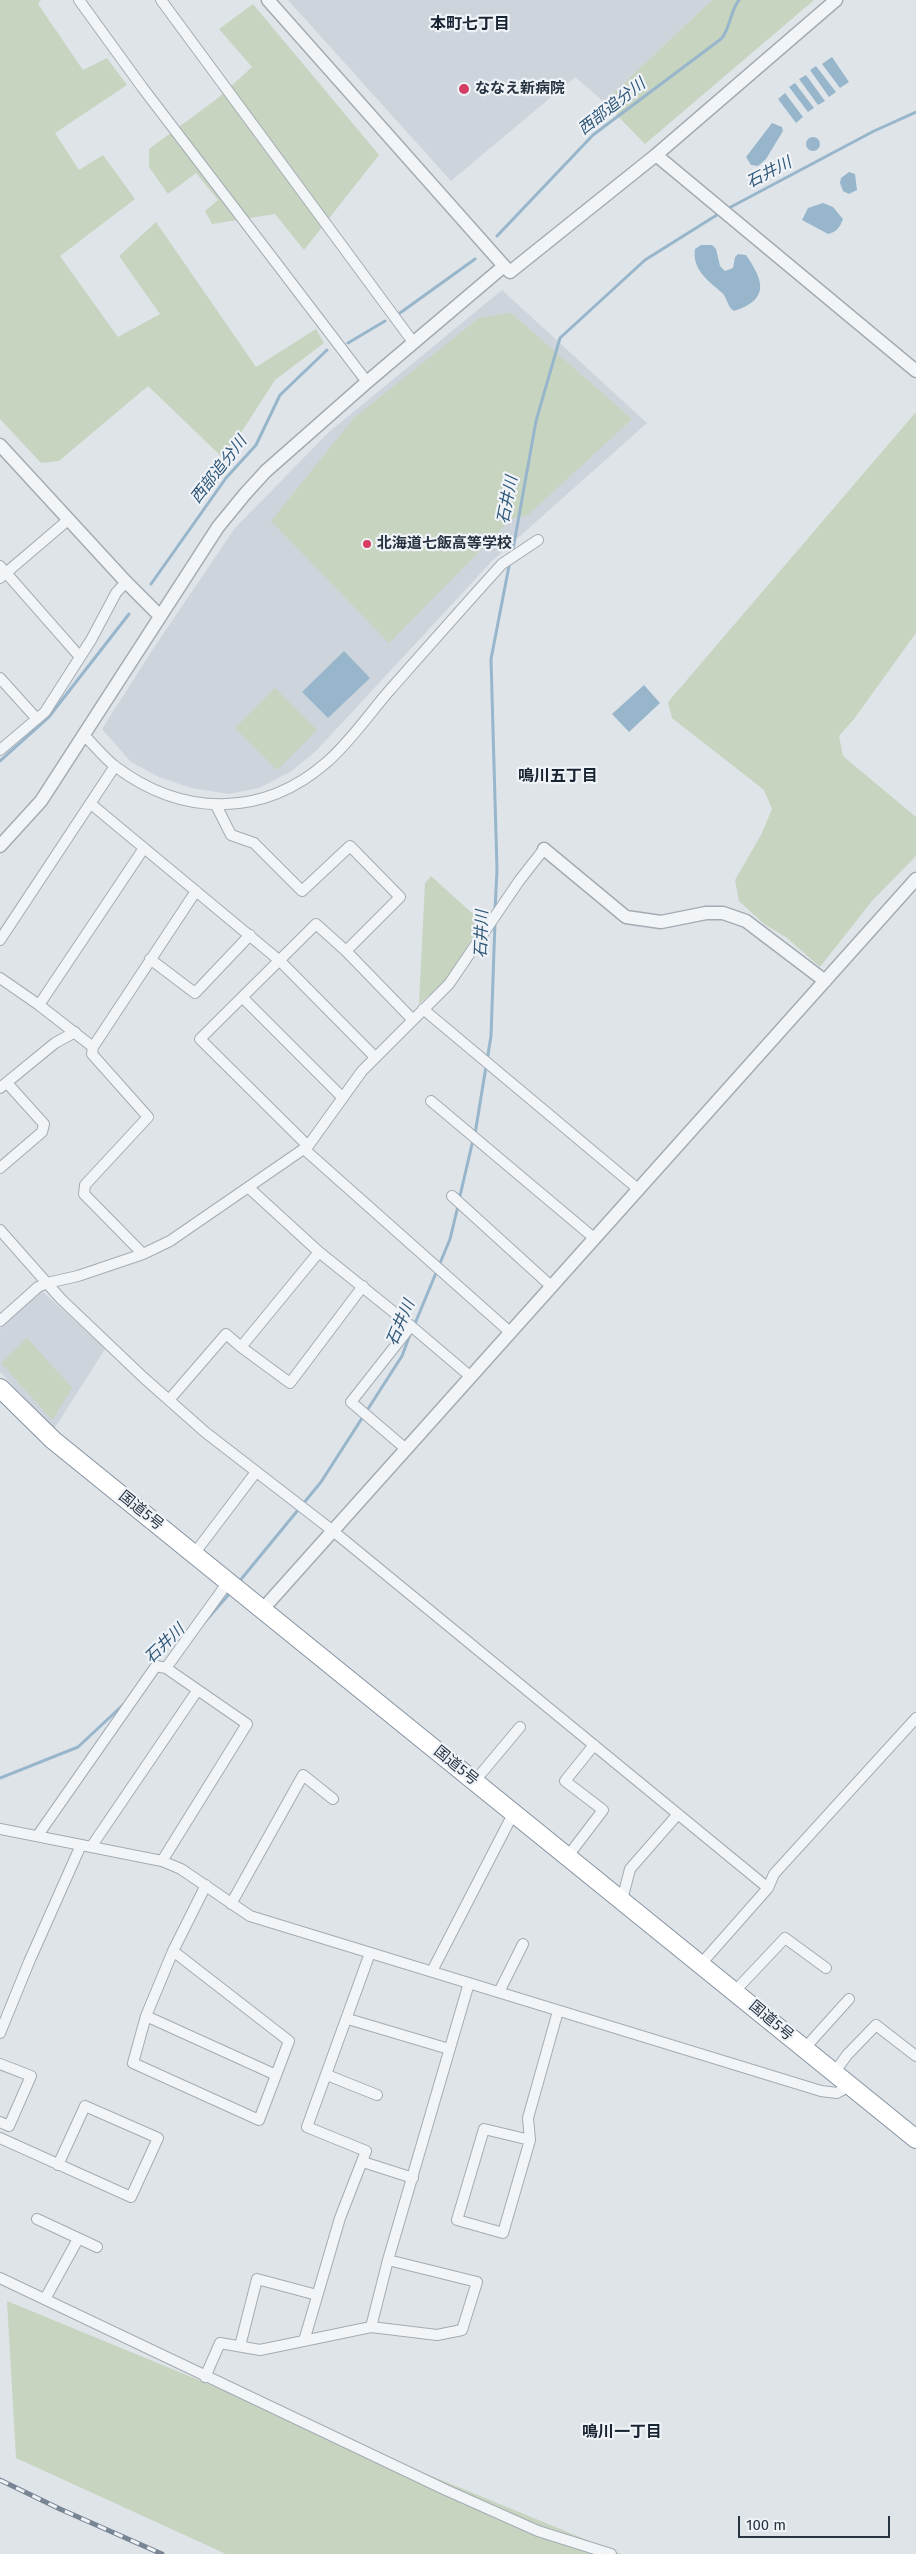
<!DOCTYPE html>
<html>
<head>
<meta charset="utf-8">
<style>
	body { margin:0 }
	#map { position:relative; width:916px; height:2554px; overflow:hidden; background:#dfe4e9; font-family:"Fira Sans",sans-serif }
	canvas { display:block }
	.scale { position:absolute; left:738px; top:2516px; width:152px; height:22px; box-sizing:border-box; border:2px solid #273341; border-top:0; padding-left:6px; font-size:15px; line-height:18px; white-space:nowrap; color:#273341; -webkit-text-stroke:4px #eff3f7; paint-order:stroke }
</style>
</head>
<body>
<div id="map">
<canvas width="916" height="2554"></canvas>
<div class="scale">100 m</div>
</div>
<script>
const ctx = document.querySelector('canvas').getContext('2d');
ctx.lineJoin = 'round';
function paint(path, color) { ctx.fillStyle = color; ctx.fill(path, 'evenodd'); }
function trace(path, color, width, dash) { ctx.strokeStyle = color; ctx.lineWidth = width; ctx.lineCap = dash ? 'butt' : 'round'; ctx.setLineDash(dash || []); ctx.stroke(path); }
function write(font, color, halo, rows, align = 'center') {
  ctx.font = font + ' "Fira Sans","Noto Sans JP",sans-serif'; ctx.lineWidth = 4.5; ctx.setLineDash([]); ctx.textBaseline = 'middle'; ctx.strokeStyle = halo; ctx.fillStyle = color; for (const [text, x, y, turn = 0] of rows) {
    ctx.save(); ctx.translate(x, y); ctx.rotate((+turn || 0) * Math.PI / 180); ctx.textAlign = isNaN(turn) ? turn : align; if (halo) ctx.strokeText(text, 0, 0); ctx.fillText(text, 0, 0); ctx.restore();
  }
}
const built = new Path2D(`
	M288,0h424l-108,102 -29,-25 -124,104z
	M502,290l145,133 -154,137 -178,192 -25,20 -31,16 -30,6 -38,-6 -32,-11 -28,-15 -29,-33 51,-80 82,-121 94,-96z
	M41,1290l64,59 -51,80 -54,-57v-43z`);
const green = new Path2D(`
	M0,0h41l-3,4 45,66 24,-12 20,27 -72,48 24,37 24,-15 32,44 -75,57 58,81 42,-23 -41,-58 37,-34 100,145 60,-38 8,14 -49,37 -51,79 -76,-73 -89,75 -18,2 -41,-44z
	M712,0h102l-169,144 -41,-42z
	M253,4l126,151 -75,95 -29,-36 -63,10 -7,-13 13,-11 -22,-27 -28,21 -19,-27v-18l69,-51 34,-31 -33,-38z
	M511,313l121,106 -104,96 -17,4 -122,124 -118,-122 83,-103 125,-100z
	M916,412v221l-62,86 -15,17 4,20 73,61v39l-44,45 -52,66 -33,-29 -23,-14 -25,-23 -4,-21 26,-45 11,-26 -8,-19 -92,-72 -4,-16z
	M275,688l42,42 -40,40 -42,-42z
	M431,876l51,46 -34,56 -29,26 6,-121z
	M27,1338l45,50 -20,32 -51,-57z
	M7,2301l614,253h-395l-210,-96z`);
const water = new Path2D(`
	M832,57l17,25 -9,6 -18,-24z
	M816,66l20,26 -7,5 -19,-27z
	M806,75l19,26 -7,4 -19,-26z
	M795,83l19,25 -6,4 -19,-25z
	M785,93l18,24 -7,6 -18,-24z
	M772,123l10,4 1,4 -17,28 -8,7 -7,-1 -5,-8z
	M806 144a7 7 0 1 1 14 0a7 7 0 1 1-14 0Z
	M849,172l6,2 2,16 -8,4 -6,-3 -3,-8 1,-5z
	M823,203l10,4 10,12c-3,8 -6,13 -15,15l-26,-14 6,-12z
	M701,245h11l4,4 4,17 5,5 8,-3 2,-11 3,-3 8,1c17,25 25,44 -12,56 -8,-5 -6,-14 -13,-19 -13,-12 -29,-22 -26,-43z
	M344,651l26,27 -42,40 -26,-26z
	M644,685l16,18 -31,29 -17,-18z`);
const stream = new Path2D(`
	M727,209l147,-78 42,-19
	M497,236l96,-101 128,-96c10,-11 8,-26 18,-39
	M400,313l75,-54
	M348,343l37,-22
	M512,555l24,-134 24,-83 85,-78 75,-47
	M151,584l75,-106 30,-33 24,-50 47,-45
	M0,761l48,-43 81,-104
	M495,910l2,-40 -6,-211 19,-98
	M475,1134l16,-98 4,-114
	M459,1200l14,-60
	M414,1326l36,-87 8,-33
	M238,1583l83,-101 81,-126 9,-24
	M202,1625l29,-33
	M0,1778l78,-31 46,-43`);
const minor = new Path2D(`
	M79,0l63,87 225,295
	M161,0l252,342
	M0,566l80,91
	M0,578l68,-58
	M0,678l37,41
	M84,735c10,10 20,23 32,32 67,50 147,51 211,-5 23,-20 42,-48 62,-71 38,-43 75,-85 113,-127l36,-24
	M0,750l45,-38 46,-72 25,-47 10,-11
	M91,804l189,157 95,96
	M216,805l15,30 23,8 48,48 48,-45 50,51 -54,54
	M0,940l115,-174
	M150,959l45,34 55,-58
	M0,978l39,27 54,42 -1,7 56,63 -63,68 -1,9 59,60
	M243,998l100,100
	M39,1005l105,-157
	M423,1009l215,180
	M93,1047l103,-156
	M0,1088l55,-45 20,-11
	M431,1101l163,137
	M308,1146l-108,-107 116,-115 30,27 66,68
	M304,1149l207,184
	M0,1168l42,-36 2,-8 -37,-41
	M249,1188l70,64 92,74 60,51
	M452,1196l100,91
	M0,1230l61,69 83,79 61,54 128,99 435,357
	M0,1321l38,-34 9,-4 31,-7 65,-22 27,-13 138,-95 54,-75 87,-87 70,-103 25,-32
	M241,1347l49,36 73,-97
	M169,1400l57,-66 15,13 78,-95
	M406,1449l-55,-47 60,-76
	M194,1554l62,-82
	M474,1782l46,-55
	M0,1829l162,32 19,8 69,47 571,175 16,2 12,-7
	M38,1835l118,-169 10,2 62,-86
	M91,1847l106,-156
	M568,1856l35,-46 -38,-29 29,-36
	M162,1861l85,-137 -81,-56
	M622,1900l8,-31 48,-55
	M231,1904l72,-129 30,24
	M173,1951l-27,65 -13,47 126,57 30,-79 -116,-90 33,-66
	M700,1965l68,-77 6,-14 142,-156
	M432,1971l82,-159
	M735,1991l50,-53 41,30
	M499,1992l24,-48
	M146,2016l130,59
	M348,2019l101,30
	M0,2033l29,-71 52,-117
	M804,2049l45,-50
	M0,2064l31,12 -22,50 -9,-4
	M834,2073l13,-18 29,-30 40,31
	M327,2075l50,20
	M0,2138l131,59 27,-59 -73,-32 -27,59
	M530,2140l-27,93 -46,-13 27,-91 46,11 -2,-22 30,-107
	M363,2162l50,16
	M37,2219l60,28
	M0,2278l446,212 92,41 73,23
	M45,2299l33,-60
	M371,2327l17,-67 81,-277
	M304,2341l36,-123 26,-67 -59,-24 63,-174
	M240,2346l17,-67 60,16
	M205,2377l15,-34 40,7 111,-23 66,8 25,-5 15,-48 -89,-22`);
const tertiary = new Path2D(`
	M268,0l236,266
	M656,155l260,216
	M0,445l126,137 33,33
	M0,846l41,-45 177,-274 27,-33 21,-23 101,-89 137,-116 6,6 146,-117 180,-155
	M544,849l82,68 35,5 45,-9h17l23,8 79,60
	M262,1610l654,-731`);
const trunk = new Path2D(`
	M0,1388l53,52 863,699`);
const rail = new Path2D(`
	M0,2480l60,29 102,45`);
const markers = [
	[464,89,6,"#d63d63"],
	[367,544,5,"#d63d63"]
];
const poiNames = [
	["ななえ新病院",475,89],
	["北海道七飯高等学校",377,544]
];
const streetNames = [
	["国道5号",141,1511,39],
	["国道5号",456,1766,39],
	["国道5号",771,2021,40]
];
const neighbourhoodNames = [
	["本町七丁目",470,25],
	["鳴川五丁目",558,777],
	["鳴川一丁目",622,2433]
];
const waterNames = [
	["西部追分川",612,107,-38],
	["石井川",769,173,-27],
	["西部追分川",219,470,-52],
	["石井川",508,500,-79],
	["石井川",482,934,-88],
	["石井川",401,1323,-67],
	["石井川",165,1644,-44]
];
paint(built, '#cdd4db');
paint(green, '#c7d4c0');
paint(water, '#98b6cb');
trace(stream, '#98b6cb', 3);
trace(minor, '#a4abb3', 12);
trace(tertiary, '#a4abb3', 15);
trace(trunk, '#8693a1', 20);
trace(minor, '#f2f5f7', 10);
trace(tertiary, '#f2f5f7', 12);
trace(trunk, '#fff', 18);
trace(rail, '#788594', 5);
trace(rail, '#eff3f7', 3, [9]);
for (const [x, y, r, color] of markers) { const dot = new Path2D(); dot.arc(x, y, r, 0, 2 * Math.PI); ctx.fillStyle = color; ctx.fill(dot); trace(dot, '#eff3f7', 2); }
write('bold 15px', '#273341', '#eff3f7', poiNames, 'left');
write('15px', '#273341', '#eff3f7', streetNames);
write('bold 16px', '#192432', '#eff3f7', neighbourhoodNames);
write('italic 16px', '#2f5778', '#eff3f7', waterNames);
</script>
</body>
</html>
